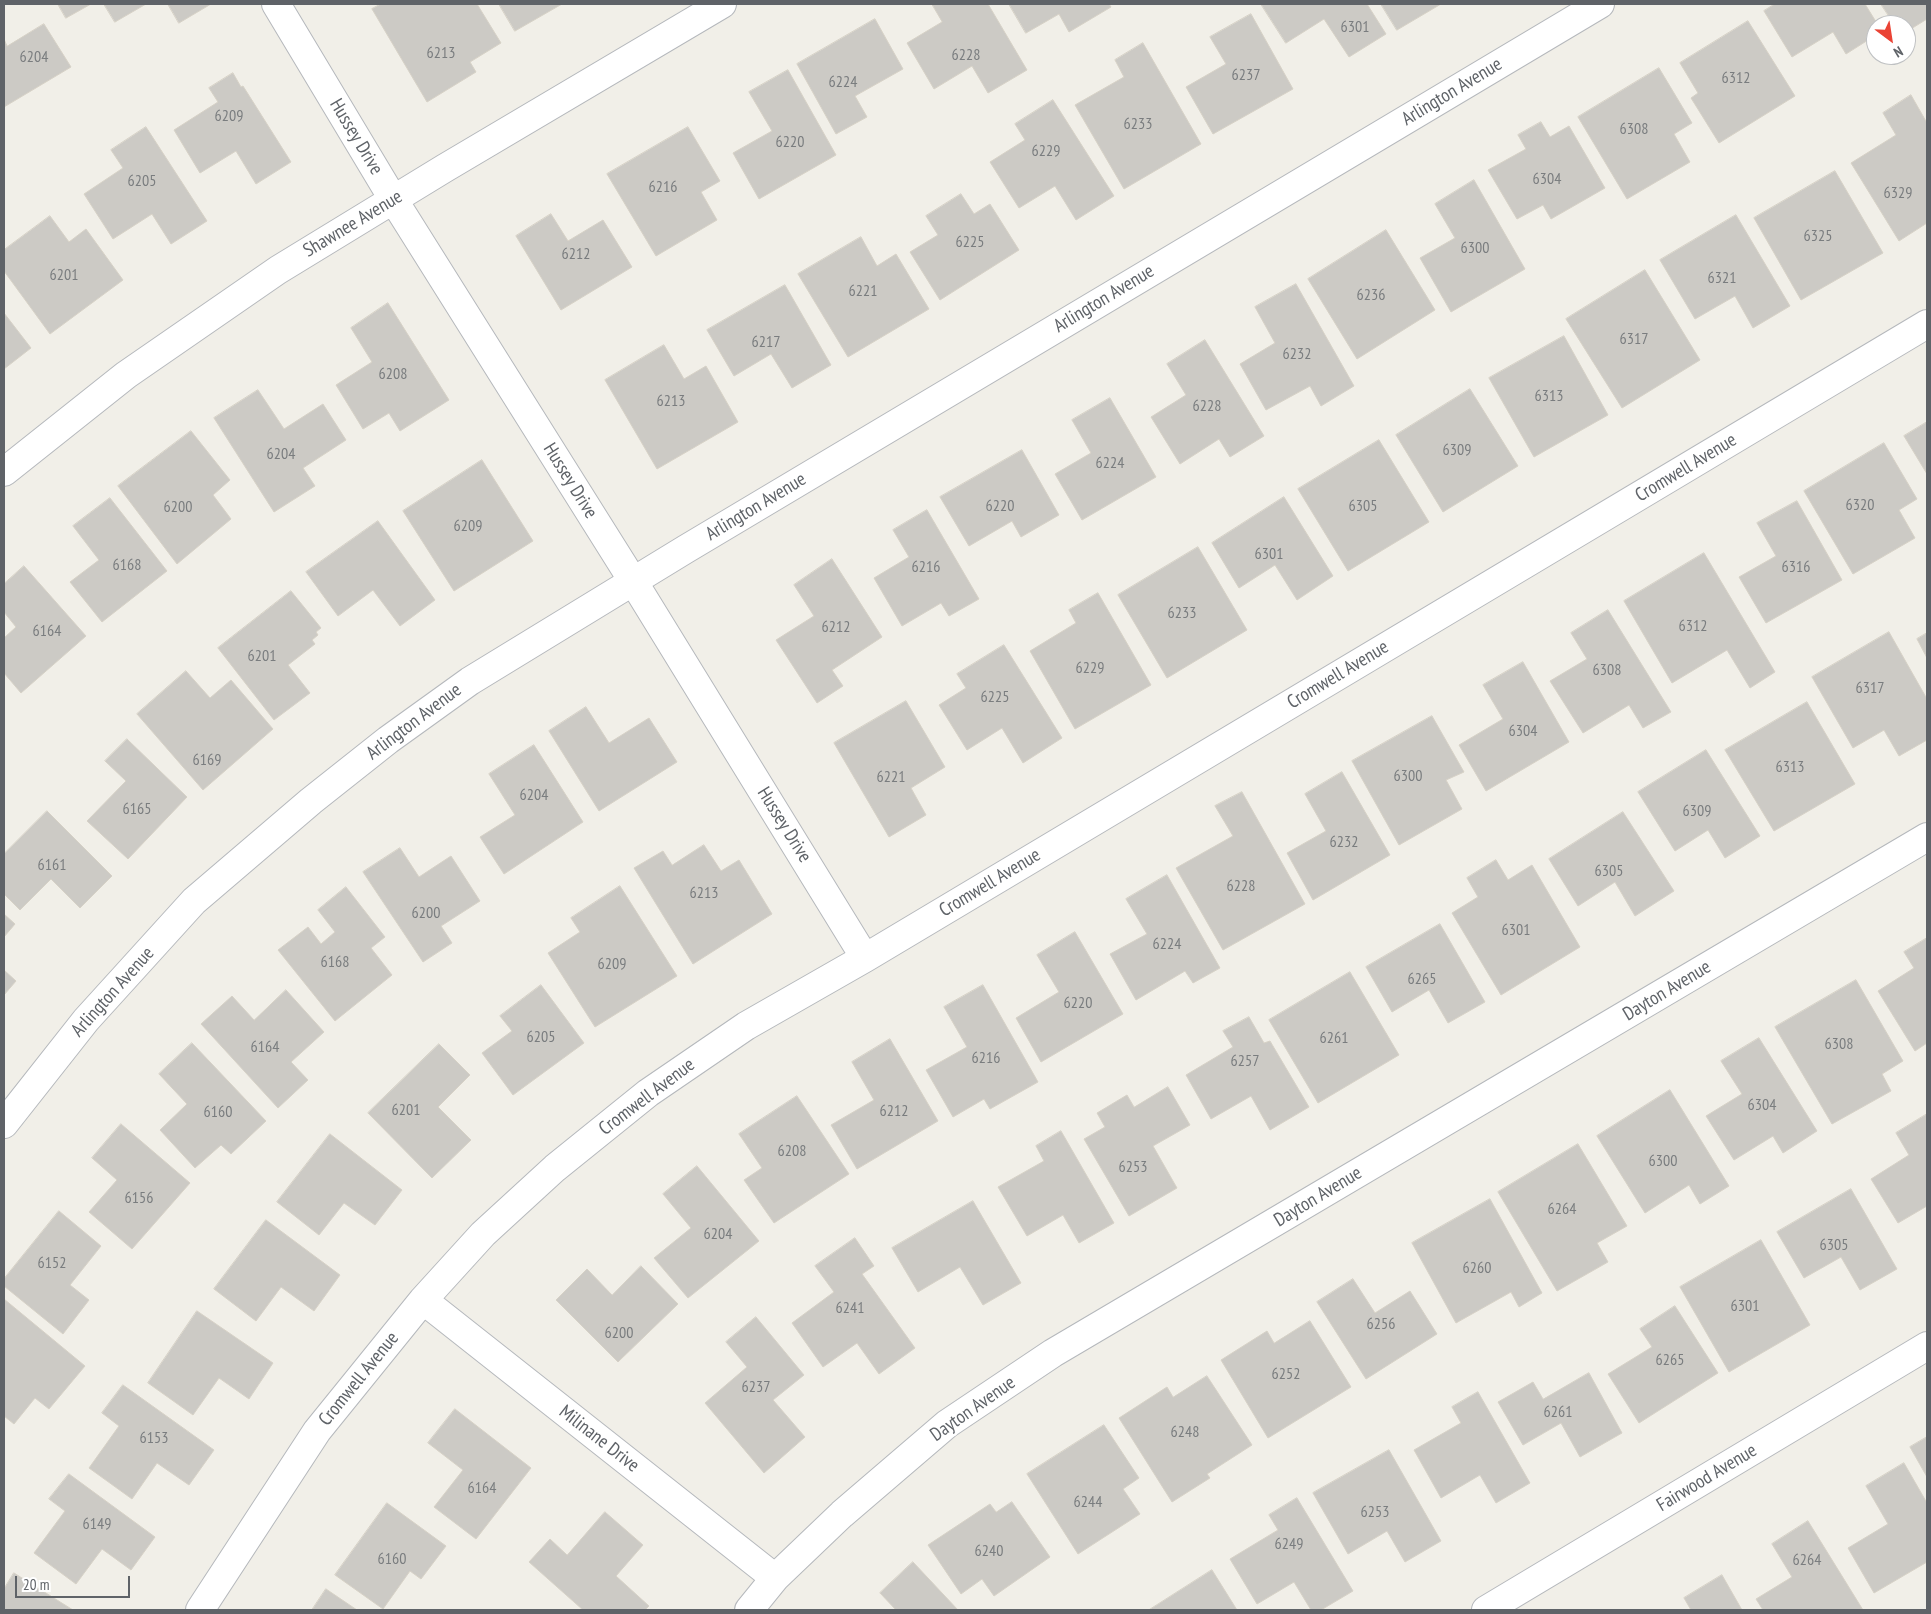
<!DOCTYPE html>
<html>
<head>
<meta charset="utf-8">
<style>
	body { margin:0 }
	#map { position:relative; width:1931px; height:1614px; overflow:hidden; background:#f1efe8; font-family:"PT Sans Narrow",sans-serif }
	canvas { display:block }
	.frame { position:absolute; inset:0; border:5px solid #5f6368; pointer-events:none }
	.north { position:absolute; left:1866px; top:15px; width:50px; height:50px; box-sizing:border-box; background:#fff; border:1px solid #bfc1c3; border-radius:50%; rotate:149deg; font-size:14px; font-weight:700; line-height:20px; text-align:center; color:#5f6368 }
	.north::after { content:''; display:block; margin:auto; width:18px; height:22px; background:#ea4335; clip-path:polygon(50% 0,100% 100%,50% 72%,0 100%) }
	.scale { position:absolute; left:15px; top:1576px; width:115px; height:22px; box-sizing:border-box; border:2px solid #5f6368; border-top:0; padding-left:6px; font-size:15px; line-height:18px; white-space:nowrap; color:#5f6368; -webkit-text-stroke:4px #fff; paint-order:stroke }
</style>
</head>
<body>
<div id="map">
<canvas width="1931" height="1614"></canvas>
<div class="frame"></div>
<div class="north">N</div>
<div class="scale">20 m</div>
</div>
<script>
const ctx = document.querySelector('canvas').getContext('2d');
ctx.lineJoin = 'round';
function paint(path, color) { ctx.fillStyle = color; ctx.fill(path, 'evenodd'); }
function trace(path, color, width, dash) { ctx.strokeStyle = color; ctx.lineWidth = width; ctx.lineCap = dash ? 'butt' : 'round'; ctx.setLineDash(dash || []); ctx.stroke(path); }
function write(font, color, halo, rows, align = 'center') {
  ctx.font = font + ' "PT Sans Narrow",sans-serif'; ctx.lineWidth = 5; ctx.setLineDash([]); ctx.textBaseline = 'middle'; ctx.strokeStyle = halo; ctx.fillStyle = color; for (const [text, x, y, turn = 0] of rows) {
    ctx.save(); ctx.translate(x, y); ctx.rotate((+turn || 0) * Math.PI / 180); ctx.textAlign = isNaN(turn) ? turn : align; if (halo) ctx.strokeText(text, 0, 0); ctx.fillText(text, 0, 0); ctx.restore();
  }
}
const building = new Path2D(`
	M58,4h33l-25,14z
	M104,4h42l-31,18z
	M168,4h43l-32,19z
	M381,4h96l24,39 -31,19 6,10 -49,30 -55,-93z
	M499,4h63l-47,27z
	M932,4h56l39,66 -39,23 -16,-27 -38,23 -27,-46 35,-21z
	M1009,4h100l2,3 -42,25 -10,-18 -33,19z
	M1261,4h106l19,30 -37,23 -25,-38 -38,24z
	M1381,4h60l-44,26z
	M1775,4h90l13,21h-2v10l-30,19 -13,-22 -41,25 -28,-46z
	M1881,4h46v15l-21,13v-7h-11z
	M1251,14l42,75 -80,45 -27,-47 40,-23 -16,-27z
	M875,19l28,50 -48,27 12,21 -31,17 -39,-70z
	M1748,21l47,75 -76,47 -28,-45 7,-5 -18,-30z
	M44,24l27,43 -67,40v-68l3,7z
	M1143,43l58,101 -77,45 -49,-84 49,-28 -9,-17z
	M1659,68l33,55 -18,11 16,28 -63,37 -49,-82z
	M788,70l48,85 -77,44 -26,-46 39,-22 -23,-39z
	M233,73l8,14 2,-1 48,76 -35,22 -20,-33 -36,22 -26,-43 44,-28 -9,-14z
	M1911,95l16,28v100l-28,18 -48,-78 45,-28 -13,-22z
	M1053,100l61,96 -38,24 -21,-34 -36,22 -29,-46 35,-22 -10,-16z
	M1541,122l9,15 19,-11 36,62 -54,31 -8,-14 -26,14 -29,-49 38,-21 -8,-14z
	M146,127l61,94 -36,23 -19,-30 -39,25 -29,-45 39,-26 -12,-18z
	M688,127l32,54 -19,11 16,28 -61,36 -49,-82z
	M1835,171l48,82 -82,47 -47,-82z
	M1474,180l51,89 -74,43 -31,-54 35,-20 -20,-34z
	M961,194l13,20 16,-10 29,46 -79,50 -30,-48 28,-17 -12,-19z
	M551,214l17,27 35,-21 29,47 -71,43 -45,-74z
	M1736,215l54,91 -37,22 -18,-32 -40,23 -35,-59z
	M50,216l19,26 17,-13 37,51 -73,54 -46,-63v-21z
	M1386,230l49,80 -78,49 -49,-80z
	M861,237l16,29 19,-12 33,55 -81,48 -50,-83z
	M1645,270l55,90 -78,48 -56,-89z
	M1296,284l58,102 -33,20 -11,-20 -44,24 -26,-46 35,-21 -20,-36z
	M785,285l46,80 -39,23 -21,-34 -37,22 -27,-46z
	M388,303l61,97 -49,31 -11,-18 -26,16 -27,-44 36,-23 -21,-34z
	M4,313l27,35 -27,21z
	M1564,336l44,79 -74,42 -45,-79z
	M1205,340l59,96 -34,21 -11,-18 -39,25 -29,-47 35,-22 -19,-31z
	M664,345l20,34 22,-13 32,56 -81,47 -52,-89z
	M1470,389l48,77 -75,46 -47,-77z
	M258,390l26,39 39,-25 23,36 -43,28 12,18 -41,26 -60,-94z
	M1110,398l46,79 -74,43 -27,-46 36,-21 -19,-33z
	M1927,422v52l-23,-38z
	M191,431l39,49 -17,15 18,24 -54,45 -59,-78z
	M1379,440l50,82 -81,49 -50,-82z
	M1884,443l33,56 -18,11 16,28 -62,36 -49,-83z
	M1022,450l37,65 -38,22 -9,-16 -43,25 -29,-49z
	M482,460l51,81 -79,50 -51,-80z
	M1284,497l49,79 -36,24 -22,-35 -36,23 -27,-45z
	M110,498l57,73 -65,51 -32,-40 29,-22 -26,-34z
	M1797,501l45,79 -76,43 -27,-46 37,-21 -19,-33z
	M927,510l52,89 -30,17 -8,-13 -39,23 -28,-48 35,-21 -16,-27z
	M378,521l57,79 -35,26 -27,-36 -35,26 -32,-44z
	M1198,547l49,83 -80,48 -49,-83z
	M1704,553l71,119 -25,16 -23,-38 -55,33 -48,-82z
	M832,559l50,78 -50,33 11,16 -26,17 -41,-63 38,-24 -20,-31z
	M24,566l62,70 -65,57 -17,-20v-35l12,-11 -12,-15v-28z
	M291,591l30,37 -5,4 2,3 -6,5 3,4 -27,21 22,28 -36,27 -56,-72z
	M1098,593l53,92 -76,44 -45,-78 46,-28 -7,-13z
	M1608,610l63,102 -28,16 -14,-23 -46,28 -33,-52 37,-22 -16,-26z
	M1889,632l38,67v41l-28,16 -15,-26 -31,18 -41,-71z
	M1927,633v25l-10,-19z
	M1004,645l58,93 -39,25 -21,-35 -35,22 -28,-45 27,-17 -9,-14z
	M1523,662l46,80 -83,49 -27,-46 44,-26 -20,-34z
	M186,671l24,27 21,-18 42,49 -70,61 -66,-76z
	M906,701l39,66 -34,21 15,27 -37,22 -55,-94z
	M1807,702l48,82 -81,47 -49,-81z
	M586,707l23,36 40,-25 28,44 -78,49 -50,-80z
	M1432,716l32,56 -18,8 16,29 -63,36 -47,-84z
	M127,739l60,58 -59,62 -41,-38 39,-40 -21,-20z
	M534,745l49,77 -79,52 -24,-37 35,-22 -26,-41z
	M1706,750l54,86 -35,22 -17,-28 -33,21 -37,-59z
	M1342,772l48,83 -77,45 -26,-47 39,-22 -21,-37z
	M1242,792l63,112 -82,46 -47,-82 57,-32 -18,-30z
	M47,811l65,65 -32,32 -29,-29 -31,31 -16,-16v-40z
	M1623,812l51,79 -39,25 -20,-34 -37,24 -29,-47z
	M704,845l17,26 18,-11 33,54 -79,50 -59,-96 29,-17 9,14z
	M400,848l19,29 32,-21 29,45 -39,25 11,17 -29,19 -60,-90z
	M1496,860l12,20 24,-15 48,82 -79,48 -49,-82 26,-16 -11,-19z
	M1167,875l53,93 -27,15 -8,-12 -49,29 -26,-46 37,-20 -21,-35z
	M620,886l57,90 -82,51 -47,-74 32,-21 -9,-14z
	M346,887l39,50 -14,11 21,27 -57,46 -57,-71 30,-23 13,17 14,-12 -17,-22z
	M4,914l11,10 -11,13z
	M1440,924l45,78 -37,21 -19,-33 -37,22 -26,-45z
	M1075,932l48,82 -82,48 -25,-44 43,-26 -22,-37z
	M1927,938v105l-12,8 -37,-60 36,-23 -10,-16z
	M4,970l12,11 -12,14z
	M1350,972l49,83 -81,48 -49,-83z
	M1856,980l47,81 -21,13 9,17 -59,33 -57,-97z
	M541,985l43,58 -71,52 -31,-42 30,-22 -12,-15z
	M983,985l55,97 -48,27 -6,-10 -31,18 -27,-47 41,-23 -23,-40z
	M286,990l38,42 -33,30 17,18 -30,28 -77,-84 31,-28 22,24z
	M1249,1017l15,26 6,-2 39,66 -39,23 -19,-34 -40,23 -25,-44 47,-28 -10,-16z
	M1759,1038l58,93 -34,22 -10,-17 -39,24 -28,-44 36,-22 -21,-33z
	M890,1039l48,82 -81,48 -26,-44 43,-25 -22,-38z
	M192,1043l74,78 -35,33 -10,-9 -26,23 -35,-38 27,-26 -28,-30z
	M439,1044l31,31 -32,32 33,33 -39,38 -64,-65z
	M1168,1087l22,38 -37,21 24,42 -48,28 -45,-77 21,-12 -8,-14 30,-18 7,12z
	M1670,1090l59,96 -29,18 -11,-19 -44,28 -48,-77z
	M797,1096l52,78 -75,49 -30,-43 18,-12 -23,-34z
	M1927,1114v92l-29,17 -27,-44 38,-24 -13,-22z
	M121,1124l69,59 -58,66 -43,-37 28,-32 -25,-22z
	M1061,1131l53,92 -35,20 -16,-28 -36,21 -29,-49 46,-26 -8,-15z
	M330,1134l72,56 -27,35 -31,-22 -25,32 -42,-33z
	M1578,1144l49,82 -30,17 11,19 -51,29 -59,-99z
	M697,1166l62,75 -71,57 -34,-40 37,-30 -28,-34z
	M1851,1189l46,80 -37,21 -19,-33 -37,21 -27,-46z
	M1490,1199l52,94 -23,14 -8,-15 -55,31 -44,-80z
	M973,1201l48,82 -38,22 -23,-38 -42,25 -26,-44z
	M59,1211l42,35 -31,39 19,15 -26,34 -59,-48v-7z
	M266,1220l74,55 -26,36 -33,-24 -25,34 -42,-32z
	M855,1238l19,28 -12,8 53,74 -36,26 -22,-31 -34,24 -31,-44 42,-31 -19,-26z
	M1761,1240l49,85 -81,47 -49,-85z
	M641,1266l37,38 -60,58 -62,-62 31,-31 25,26z
	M1353,1279l22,34 35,-22 27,43 -71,45 -49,-77z
	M4,1299l81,67 -36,43 -14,-11 -21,26 -10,-8z
	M1675,1306l43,67 -79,50 -31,-49 44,-27 -12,-18z
	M197,1311l76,52 -24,36 -30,-21 -26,37 -45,-32z
	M756,1317l48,58 -31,25 32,37 -41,36 -59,-70 42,-36 -21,-25z
	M1310,1321l41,66 -83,51 -47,-78 46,-29 7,12z
	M1589,1373l33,60 -42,24 -19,-34 -38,22 -25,-43 35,-20 10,17z
	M1207,1376l45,69 -45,29 3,4 -38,24 -53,-84 48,-31 6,10z
	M123,1385l91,65 -25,35 -32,-22 -25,36 -43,-31 30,-42 -17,-13z
	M1478,1392l52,91 -34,20 -16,-28 -39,23 -27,-48 47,-27 -9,-16z
	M455,1409l76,59 -55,71 -42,-32 29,-37 -35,-27z
	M1104,1425l35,53 -16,11 17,25 -62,40 -51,-80z
	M1927,1437v40l-17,-30z
	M1389,1450l52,91 -36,21 -18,-31 -39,23 -35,-61z
	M1904,1463l23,40v59l-53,31 -26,-45 40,-24 -22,-38z
	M69,1474l86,63 -24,33 -29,-21 -26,35 -42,-31 31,-42 -16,-12z
	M1297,1498l56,93 -32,19h-10l-17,-28 -37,22 -27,-45 48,-29 -9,-15z
	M1012,1502l38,55 -56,39 -12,-17 -21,15 -33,-49 62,-41 6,8z
	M387,1503l59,43 -25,33 -11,-8 -27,38 -48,-34z
	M605,1512l38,33 -27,31 33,30 -4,4h-62l-54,-48 21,-23 17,16z
	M1808,1521l55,89h-100l-7,-11 36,-22 -20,-33z
	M913,1562l45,48h-62l-16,-17z
	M1212,1570l25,40h-88z
	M14,1573l59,37h-69v-21z
	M1722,1575l20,35h-51l-7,-12z
	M326,1589l31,21h-45z`);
const street = new Path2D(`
	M276,4l117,195 240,382 232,377
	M4,472l122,-97 152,-105 167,-102 277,-164
	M4,1124l82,-104 108,-119 117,-100 77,-61 82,-59 216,-132 914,-545
	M423,1300l352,278
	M200,1610l117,-179 106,-131 60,-66 72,-66 93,-75 98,-67 119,-68 1062,-634
	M749,1610l26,-32 67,-64 105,-90 106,-71 874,-516
	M1486,1610l441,-264`);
const numberNames = [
	["6301",1355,27],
	["6213",441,53],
	["6228",966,55],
	["6204",34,57],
	["6237",1246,75],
	["6312",1736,78],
	["6224",843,82],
	["6209",229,116],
	["6233",1138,124],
	["6308",1634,129],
	["6220",790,142],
	["6229",1046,151],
	["6304",1547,179],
	["6205",142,181],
	["6216",663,187],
	["6329",1898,193],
	["6325",1818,236],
	["6225",970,242],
	["6300",1475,248],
	["6212",576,254],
	["6201",64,275],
	["6321",1722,278],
	["6221",863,291],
	["6236",1371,295],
	["6317",1634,339],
	["6217",766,342],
	["6232",1297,354],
	["6208",393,374],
	["6313",1549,396],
	["6213",671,401],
	["6228",1207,406],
	["6309",1457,450],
	["6204",281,454],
	["6224",1110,463],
	["6320",1860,505],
	["6220",1000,506],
	["6305",1363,506],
	["6200",178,507],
	["6209",468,526],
	["6301",1269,554],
	["6168",127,565],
	["6216",926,567],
	["6316",1796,567],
	["6233",1182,613],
	["6312",1693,626],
	["6212",836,627],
	["6164",47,631],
	["6201",262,656],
	["6229",1090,668],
	["6308",1607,670],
	["6317",1870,688],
	["6225",995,697],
	["6304",1523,731],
	["6169",207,760],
	["6313",1790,767],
	["6300",1408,776],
	["6221",891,777],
	["6204",534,795],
	["6165",137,809],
	["6309",1697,811],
	["6232",1344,842],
	["6161",52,865],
	["6305",1609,871],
	["6228",1241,886],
	["6213",704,893],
	["6200",426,913],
	["6301",1516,930],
	["6224",1167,944],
	["6168",335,962],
	["6209",612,964],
	["6265",1422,979],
	["6220",1078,1003],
	["6205",541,1037],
	["6261",1334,1038],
	["6308",1839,1044],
	["6164",265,1047],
	["6216",986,1058],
	["6257",1245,1061],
	["6304",1762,1105],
	["6201",406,1110],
	["6212",894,1111],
	["6160",218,1112],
	["6208",792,1151],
	["6300",1663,1161],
	["6253",1133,1167],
	["6156",139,1198],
	["6264",1562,1209],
	["6204",718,1234],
	["6305",1834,1245],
	["6152",52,1263],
	["6260",1477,1268],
	["6301",1745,1306],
	["6241",850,1308],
	["6256",1381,1324],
	["6200",619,1333],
	["6265",1670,1360],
	["6252",1286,1374],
	["6237",756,1387],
	["6261",1558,1412],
	["6248",1185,1432],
	["6153",154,1438],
	["6164",482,1488],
	["6244",1088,1502],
	["6253",1375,1512],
	["6149",97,1524],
	["6249",1289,1544],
	["6240",989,1551],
	["6160",392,1559],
	["6264",1807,1560]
];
const streetNames = [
	["Arlington Avenue",1452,92,-31],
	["Hussey Drive",356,137,59],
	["Shawnee Avenue",353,224,-31],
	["Arlington Avenue",1104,299,-31],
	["Cromwell Avenue",1686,468,-31],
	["Hussey Drive",570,481,58],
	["Arlington Avenue",756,507,-31],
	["Cromwell Avenue",1338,675,-31],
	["Arlington Avenue",414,722,-37],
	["Hussey Drive",784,825,58],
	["Cromwell Avenue",990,883,-31],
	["Dayton Avenue",1667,991,-31],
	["Arlington Avenue",113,992,-48],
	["Cromwell Avenue",647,1097,-37],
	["Dayton Avenue",1318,1197,-31],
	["Cromwell Avenue",359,1379,-51],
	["Dayton Avenue",973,1409,-35],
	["Milinane Drive",599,1439,38],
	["Fairwood Avenue",1707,1478,-31]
];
paint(building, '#cccac5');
trace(building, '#d6d1c6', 1);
trace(street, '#b5b8bc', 30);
trace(street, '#fff', 28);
write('16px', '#7a7d7f', null, numberNames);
write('19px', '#5f6368', '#fff', streetNames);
</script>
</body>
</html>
